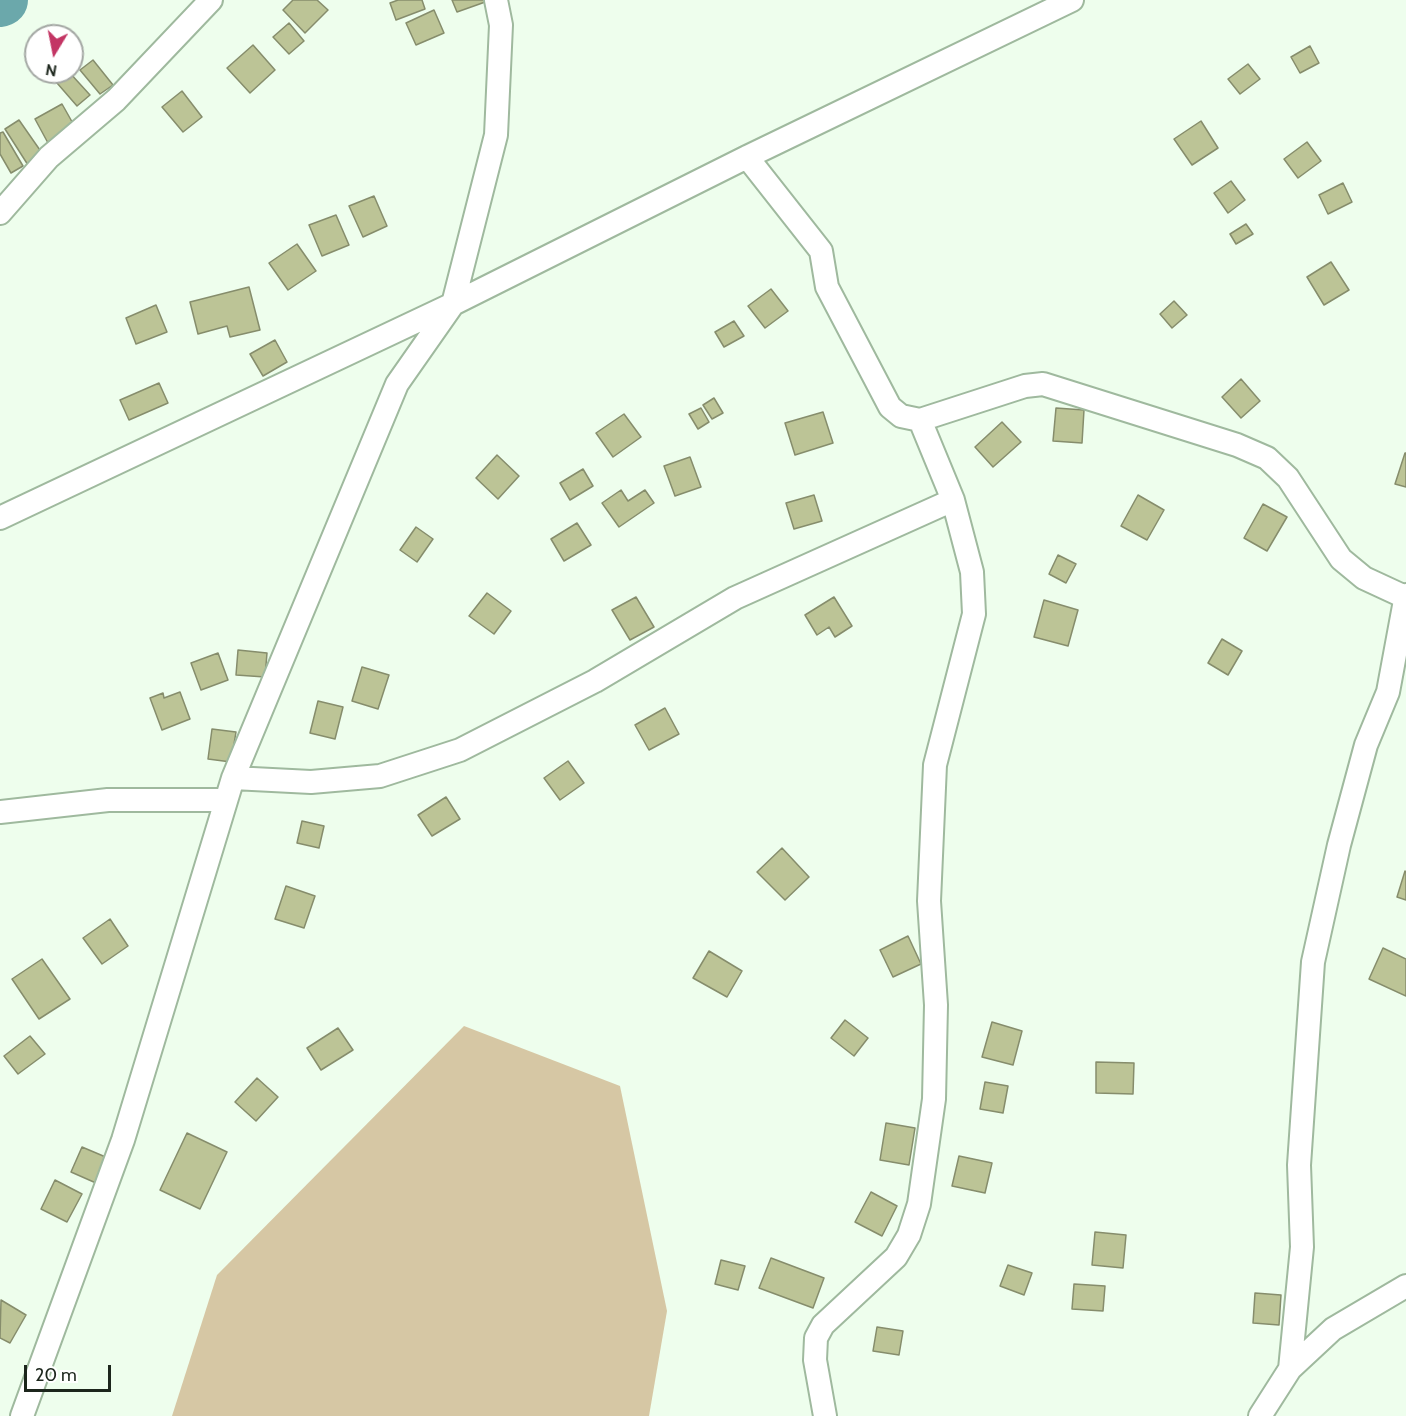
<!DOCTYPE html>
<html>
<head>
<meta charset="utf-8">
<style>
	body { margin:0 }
	#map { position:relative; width:1406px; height:1416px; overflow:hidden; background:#eefeed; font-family:Cabin,sans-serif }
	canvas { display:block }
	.north { position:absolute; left:24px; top:24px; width:60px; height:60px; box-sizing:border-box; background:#fff; border:2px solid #a4a8a4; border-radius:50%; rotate:190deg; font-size:16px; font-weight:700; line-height:24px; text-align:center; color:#1c261c }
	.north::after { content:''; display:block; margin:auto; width:21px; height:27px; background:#c33564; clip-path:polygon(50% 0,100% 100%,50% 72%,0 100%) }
	.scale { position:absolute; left:24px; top:1365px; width:87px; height:27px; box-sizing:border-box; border:3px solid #1c261c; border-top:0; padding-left:8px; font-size:18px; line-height:21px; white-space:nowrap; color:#1c261c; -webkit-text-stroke:4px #fff; paint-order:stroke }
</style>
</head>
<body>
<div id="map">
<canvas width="1406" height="1416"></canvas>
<div class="north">N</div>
<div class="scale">20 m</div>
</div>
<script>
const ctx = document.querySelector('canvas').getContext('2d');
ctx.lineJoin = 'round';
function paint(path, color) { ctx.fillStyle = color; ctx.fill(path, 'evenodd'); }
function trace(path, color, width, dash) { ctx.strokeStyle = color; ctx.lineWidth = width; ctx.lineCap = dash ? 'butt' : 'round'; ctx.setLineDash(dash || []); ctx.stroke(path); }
const green = new Path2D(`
	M464,1026l156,60 47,225 -18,105h-477l45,-141z`);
const river = new Path2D(`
	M0,1l2,-1`);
const building = new Path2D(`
	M293,0h24l11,10 -23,23 -22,-23z
	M398,0h24l3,9 -29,11 -6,-17z
	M452,0h36v1l-31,11z
	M434,10l10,23 -28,12 -10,-22z
	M289,23l15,18 -15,13 -16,-17z
	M253,45l22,25 -25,23 -23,-25z
	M1310,46l9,17 -19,10 -9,-16z
	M93,60l20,25 -13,9 -20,-24z
	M1248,64l12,15 -20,15 -12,-15z
	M69,72l21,23 -13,11 -20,-23z
	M182,91l20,26 -19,15 -21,-25z
	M62,104l13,23 -27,16 -13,-24z
	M19,120l23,33 -14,12 -23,-36z
	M1201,121l17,27 -26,17 -18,-26z
	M3,132l20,34 -12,7 -11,-19v-21z
	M1307,142l14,19 -23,17 -14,-19z
	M1231,181l14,19 -17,13 -14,-20z
	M1343,183l9,19 -24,12 -9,-19z
	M374,196l13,30 -24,11 -14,-31z
	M336,215l13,30 -27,11 -13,-31z
	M1246,224l7,10 -17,10 -6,-10z
	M297,244l19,27 -28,19 -19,-27z
	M1331,262l18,28 -25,15 -17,-28z
	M249,287l11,43 -30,7 -3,-11 -29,8 -8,-32z
	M771,289l17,22 -23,17 -17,-22z
	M1174,301l13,14 -15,13 -12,-14z
	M156,305l11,27 -31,12 -10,-26z
	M734,321l10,15 -20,11 -9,-15z
	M275,340l12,22 -24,14 -13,-22z
	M1241,379l19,22 -19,17 -19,-21z
	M159,383l9,20 -39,17 -9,-20z
	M714,398l9,15 -11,6 -9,-14z
	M701,408l8,14 -11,7 -9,-15z
	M1056,408l28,2 -2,33 -29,-2z
	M823,412l10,31 -38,12 -10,-32z
	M624,414l17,23 -28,20 -17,-24z
	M1002,422l19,20 -28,25 -18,-20z
	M1405,453h1v34l-11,-3z
	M497,455l22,21 -21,23 -22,-21z
	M690,457l11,30 -26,9 -11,-30z
	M583,469l10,17 -23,14 -10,-17z
	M621,490l7,11 17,-11 9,13 -35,24 -17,-24z
	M814,495l8,26 -28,8 -8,-26z
	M1138,495l26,15 -17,30 -26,-14z
	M1263,504l24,13 -20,34 -23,-13z
	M577,523l14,22 -27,16 -13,-22z
	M416,527l17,12 -16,23 -17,-12z
	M1058,555l18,9 -10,19 -17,-9z
	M487,593l24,18 -17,23 -25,-18z
	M636,597l18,30 -24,13 -18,-30z
	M834,597l18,29 -17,11 -6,-10 -12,8 -12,-20z
	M1044,600l34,10 -10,36 -34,-9z
	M1222,639l20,12 -14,24 -20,-12z
	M238,650l29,3 -2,24 -29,-2z
	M218,653l10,27 -27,10 -10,-27z
	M362,667l27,8 -11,34 -26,-8z
	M180,692l10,27 -28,11 -12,-32 13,-5 1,5z
	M318,701l25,6 -8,32 -25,-6z
	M665,708l14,26 -30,16 -14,-25z
	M212,729l24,3 -5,30 -23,-3z
	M568,761l16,22 -24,17 -16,-22z
	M446,797l14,22 -28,17 -14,-21z
	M302,821l22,5 -5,22 -22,-5z
	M782,848l27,29 -24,23 -28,-28z
	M1405,871l1,1v28l-9,-3z
	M286,886l29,10 -11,32 -29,-9z
	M110,919l18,27 -26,18 -19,-26z
	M908,936l13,28 -28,13 -13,-27z
	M1383,948l23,11v37l-37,-17z
	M709,951l33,20 -15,26 -34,-19z
	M42,959l28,40 -31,20 -27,-40z
	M845,1020l23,18 -14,18 -23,-18z
	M992,1022l30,9 -9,34 -31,-8z
	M338,1028l15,22 -32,20 -14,-22z
	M30,1036l15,18 -27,20 -14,-18z
	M1096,1062l38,1 -1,31 -37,-1z
	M257,1078l21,19 -22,24 -21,-19z
	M985,1082l23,4 -5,27 -23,-4z
	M886,1123l29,5 -6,37 -29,-5z
	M187,1133l40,19 -27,57 -40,-19z
	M82,1147l26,11 -12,25 -25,-11z
	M959,1156l33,7 -7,30 -33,-7z
	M55,1180l27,14 -15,28 -26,-13z
	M871,1192l26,14 -15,30 -27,-14z
	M1095,1232l31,3 -3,33 -31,-3z
	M771,1258l53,20 -11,30 -54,-20z
	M721,1260l24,6 -7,24 -23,-6z
	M1008,1265l24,8 -8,22 -24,-9z
	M1074,1284l31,2 -2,25 -31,-2z
	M1255,1293l26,2 -2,30 -26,-2z
	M1,1300l25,15 -16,28 -10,-5z
	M877,1327l26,4 -4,24 -26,-4z`);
const minor = new Path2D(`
	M747,157l74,94 6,36 63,120 11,9 19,4 105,-34 18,-2 194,61 30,13 21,20 53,81 23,19 41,19
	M0,213l49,-56 67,-57 95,-100
	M0,518l453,-214 294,-147 325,-157
	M233,778l78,4 69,-6 80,-26 135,-69 140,-83 218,-98
	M0,812l108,-12h117
	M1290,1369l12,-122 -3,-82 14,-203 26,-117 27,-100 22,-53 18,-97
	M22,1416l101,-276 110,-362 164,-394 56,-80 43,-169 5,-110 -5,-25
	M825,1416l-10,-56 1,-22 7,-13 73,-68 13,-22 10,-31 15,-105 2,-94 -7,-104 6,-136 39,-151 -2,-42 -19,-72 -33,-80
	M1260,1416l30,-47 43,-40 73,-43`);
paint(green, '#d6c7a4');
trace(river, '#6ba8ab', 52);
paint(building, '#bcc496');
trace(building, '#868d6c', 1.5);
trace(minor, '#9fb99e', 26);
trace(minor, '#fff', 22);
</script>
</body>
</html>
